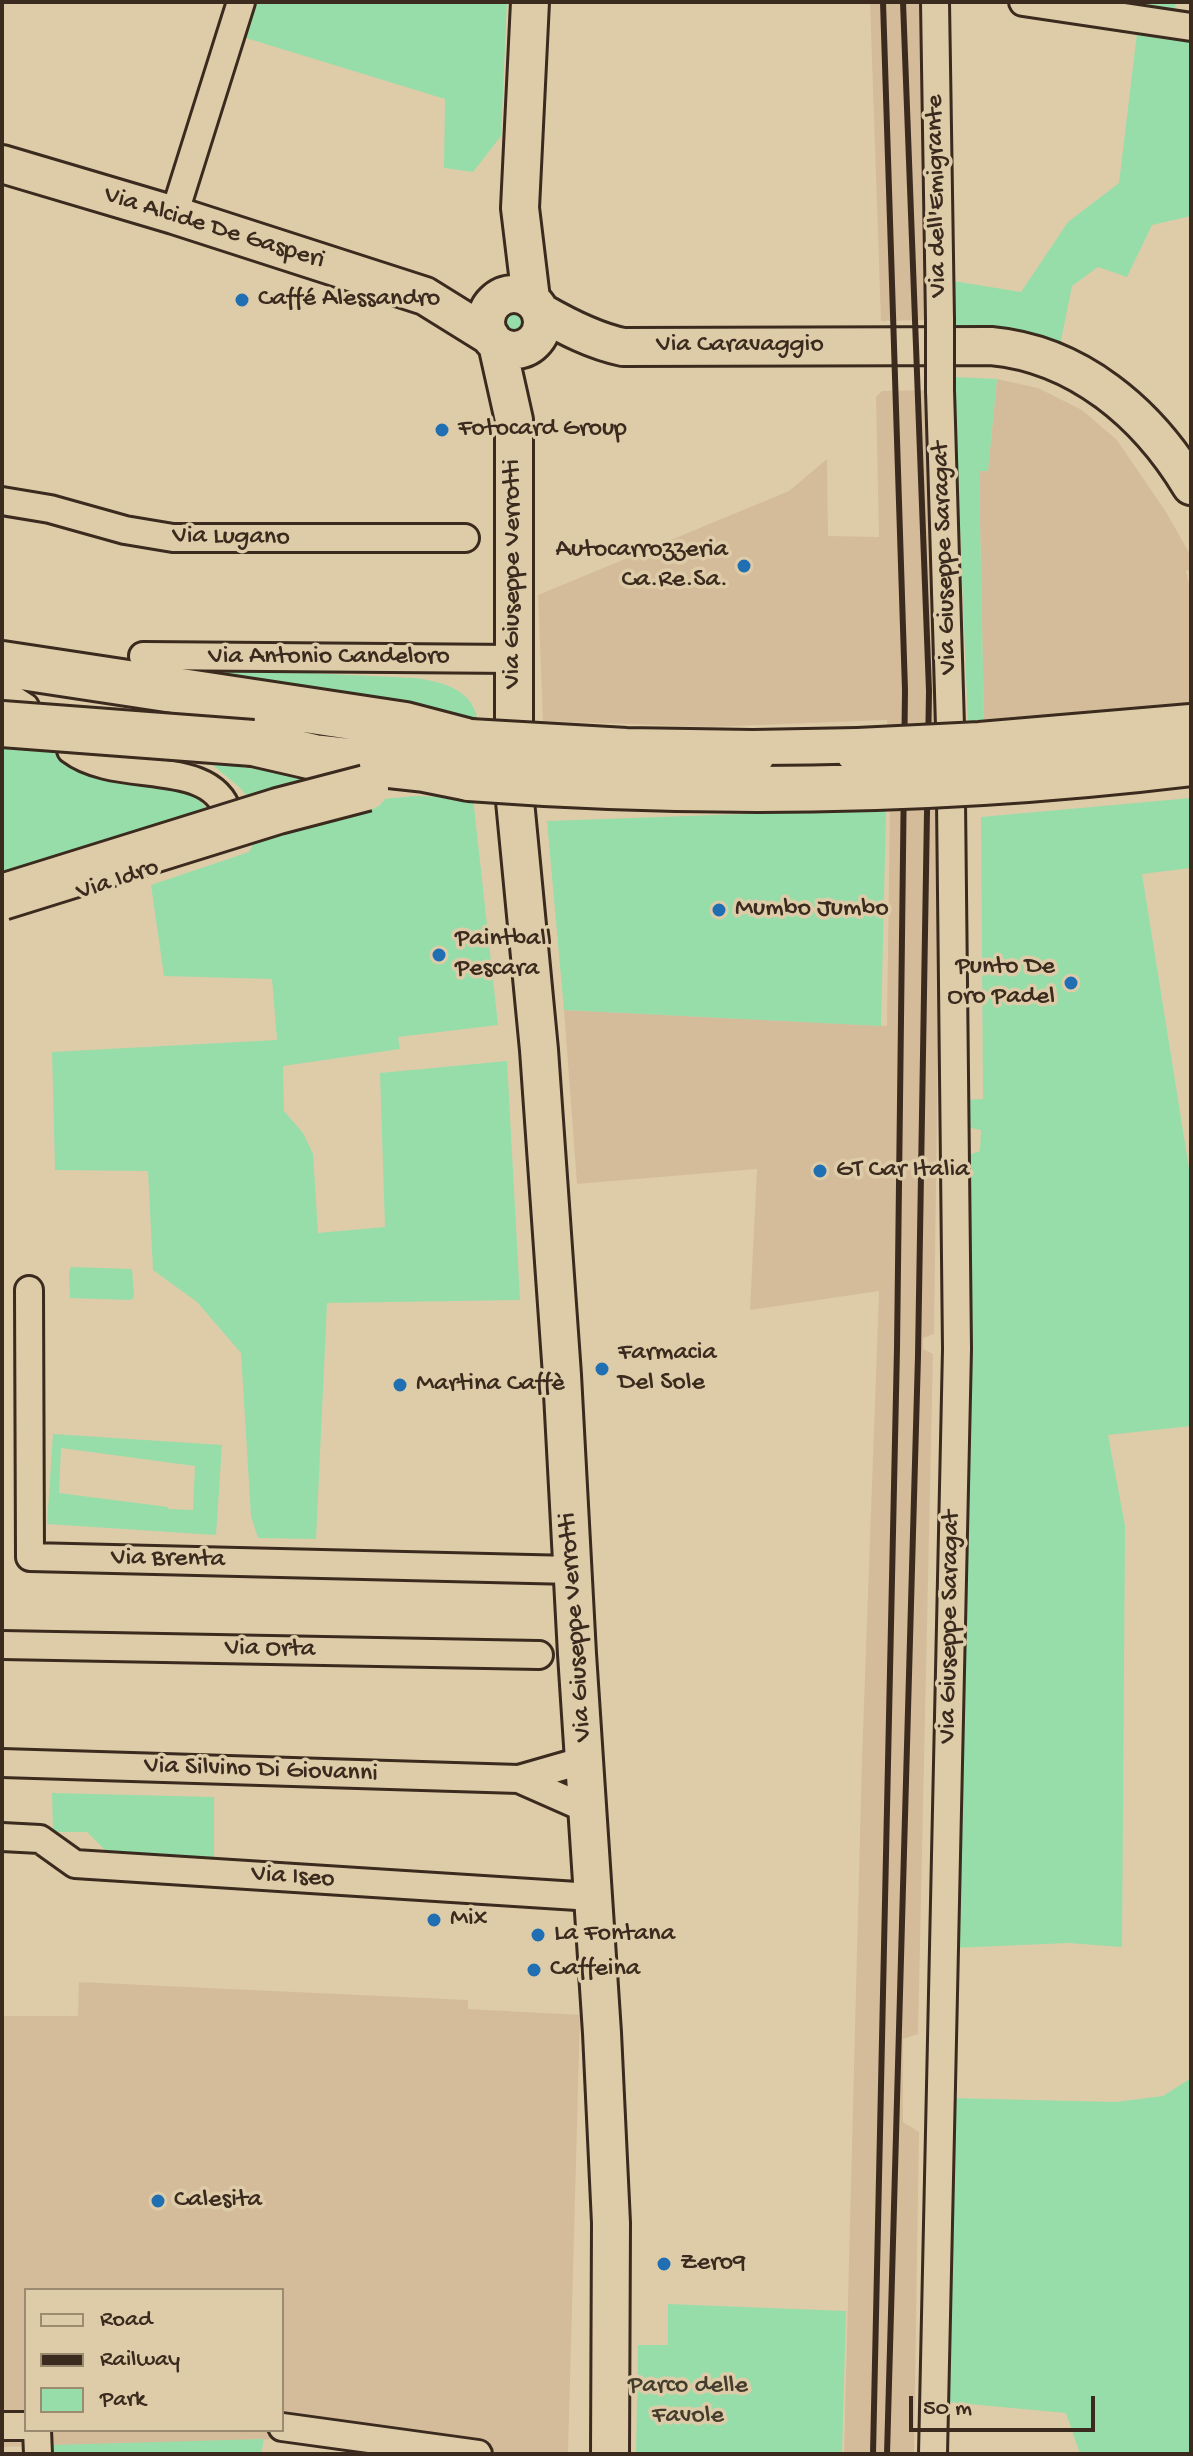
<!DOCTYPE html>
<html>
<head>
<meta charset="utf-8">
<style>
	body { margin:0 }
	#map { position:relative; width:1193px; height:2456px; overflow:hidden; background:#decca9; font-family:"Gochi Hand",sans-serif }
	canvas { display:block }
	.frame { position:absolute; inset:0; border:4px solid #3b2a1e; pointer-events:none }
	.legend { position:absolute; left:24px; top:2288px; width:260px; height:144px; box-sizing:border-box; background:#decca9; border:2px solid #9d8b71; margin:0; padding:10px 14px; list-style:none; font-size:24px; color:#3b2a1e }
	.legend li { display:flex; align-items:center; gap:16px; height:40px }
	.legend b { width:40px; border:2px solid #9d8b71 }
	.scale { position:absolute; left:909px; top:2396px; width:186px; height:36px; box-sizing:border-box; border:4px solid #3b2a1e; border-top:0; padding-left:10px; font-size:24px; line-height:28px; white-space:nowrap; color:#3b2a1e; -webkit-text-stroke:6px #decca9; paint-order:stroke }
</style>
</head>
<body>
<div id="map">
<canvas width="1193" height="2456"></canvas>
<div class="frame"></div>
<ul class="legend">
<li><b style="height:10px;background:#decca9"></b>Road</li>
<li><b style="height:10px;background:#3b2a1e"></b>Railway</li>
<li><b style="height:22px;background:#97dda9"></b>Park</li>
</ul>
<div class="scale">50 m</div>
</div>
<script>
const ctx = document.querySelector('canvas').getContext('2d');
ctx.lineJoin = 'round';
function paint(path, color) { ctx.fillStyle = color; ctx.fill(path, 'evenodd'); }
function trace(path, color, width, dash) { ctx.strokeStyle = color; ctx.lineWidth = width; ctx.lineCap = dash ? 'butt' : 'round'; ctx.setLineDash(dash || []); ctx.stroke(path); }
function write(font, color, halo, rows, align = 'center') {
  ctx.font = font + ' "Gochi Hand",sans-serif'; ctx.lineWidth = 7; ctx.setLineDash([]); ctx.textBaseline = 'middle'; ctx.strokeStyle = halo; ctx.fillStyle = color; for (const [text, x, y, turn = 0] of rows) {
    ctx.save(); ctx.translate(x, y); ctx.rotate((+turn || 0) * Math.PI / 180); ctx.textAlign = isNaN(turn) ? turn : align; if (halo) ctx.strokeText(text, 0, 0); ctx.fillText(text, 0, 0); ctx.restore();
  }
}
const built = new Path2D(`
	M870,2h53l11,318 -53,1z
	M997,379l41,9 44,22 35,30 49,72 25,44v14l-5,1 5,23v113l-207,17 -5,-253h9z
	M935,390l6,429 -7,515 -11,4v11l10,5 -15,680 -15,5v83l16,10 -5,322h-70l18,-695 17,-468 -129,19 7,-141 -180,15 -13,-174 323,16 3,-222 -3,-84 -176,7 -168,-6 -5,-126 251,-104 38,-32 1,77 51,1 -3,-140 6,-6z
	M79,1982l389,18v9l112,6 -12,439h-197l-95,-15 -274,8v-431h76zM26,2290h256v140h-256z`);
const green = new Path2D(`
	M257,2h250l-6,134 -28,36 -29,-4 1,-69 -199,-61z
	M1067,2h109l-2,14z
	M1137,33l54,7v176l-39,9 -25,52 -29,-10 -26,19 -12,59 -45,-15 -61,-3 -1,-46 68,11 47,-70 51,-39z
	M501 321a13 13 0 1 1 26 0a13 13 0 1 1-26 0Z
	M954,377l43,2 -9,92h-9l5,253 -16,1z
	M133,665l282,13c29,4 61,12 63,47z
	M2,745l52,4 7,7 129,36 15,14 5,12 -207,65z
	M210,763l116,15 -75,22 -13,-14z
	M416,796l57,2 25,227 -100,12 2,12 -117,17 1,45 19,22 10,21 5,79 67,-6 -5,-154 127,-12 13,239 -193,3 -11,236 -58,-1 -7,-22 -10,-163 -44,-51 -44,-32 -5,-99 -93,-1 -3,-118 225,-12 -5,-61 -108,-3 -13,-91 98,-33 12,-22 98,-29z
	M1191,798v70l-49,6 49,307v245l-83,9 17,91 -3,421 -54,-4 -115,5 13,-792 14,-5 1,-21 -15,-3v-27l17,-1 -2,-282z
	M886,809l-5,217 -317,-16 -17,-189z
	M71,1267l61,2 2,28 -3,3 -61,-2 -1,-26z
	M53,1434l169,11 -6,90 -169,-11zM61,1448l134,18 -2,44 -25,-1v-2l-109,-14z
	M52,1793l162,4v63l-106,-7 -21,-21h-34z
	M1191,2078v376h-111l-14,-41 -119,-11 4,-304 164,4 48,-6z
	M668,2304l178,7 -4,143h-206l2,-109h30z
	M264,2439l-3,15h-211v-9z`);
const street = new Path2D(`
	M935,2l5,318
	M1023,2l168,25
	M174,215l67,-213
	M940,390l10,336
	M2,501l48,8 75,21 48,8h292
	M143,656l372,3
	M2,692l23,15
	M71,750c46,35 140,6 157,63
	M29,1290l1,267 542,13
	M2,1645l537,10
	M2,1763l517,16 66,-19
	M519,1779l68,30
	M2,1837l38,2 35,25 518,33
	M2,2426h24
	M282,2427l196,27
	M37,2430l1,24
	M933,2454l24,-1105 -6,-548`);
const secondary = new Path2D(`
	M530,2l-10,206 11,91
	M2,164l172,51 251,81 66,41
	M486 322a28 28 0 1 1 56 0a28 28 0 1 1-56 0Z
	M541,312c26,15 53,29 82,35l368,-1c87,8 156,67 200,140
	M497,344l17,76v309
	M515,801l24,249 23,325 15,279 25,379 9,190 -1,231`);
const highway = new Path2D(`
	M2,664l403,61 65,17
	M253,743l61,14 110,12 45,9
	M753,753l105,-2`);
const rail = new Path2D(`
	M873,2454l24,-1106 8,-658 -22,-688
	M887,2454l31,-1098 11,-665 -26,-689`);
const streetBridge = new Path2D(`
	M940,320v70`);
const highwayBridge = new Path2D(`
	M2,724l251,19
	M470,742l156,9 127,2
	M858,751l122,-6 211,-18
	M469,778c240,18 483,14 722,-15
	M2,897l276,-86 88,-23`);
const markers = [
	[242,300,8,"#1f6fb2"],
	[442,430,8,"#1f6fb2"],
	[744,566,8,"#1f6fb2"],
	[719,910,8,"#1f6fb2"],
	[439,955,8,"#1f6fb2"],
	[1071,983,8,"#1f6fb2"],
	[820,1171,8,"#1f6fb2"],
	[602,1369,8,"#1f6fb2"],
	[400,1385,8,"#1f6fb2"],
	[434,1920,8,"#1f6fb2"],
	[538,1935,8,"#1f6fb2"],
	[534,1970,8,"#1f6fb2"],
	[158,2201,8,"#1f6fb2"],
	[664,2264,8,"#1f6fb2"]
];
const streetNames = [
	["Via dell'Emigrante",938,196,-91],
	["Via Alcide De Gasperi",214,229,17],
	["Via Caravaggio",740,346],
	["Via Lugano",231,538,1],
	["Via Giuseppe Saragat",946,558,-92],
	["Via Giuseppe Verrotti",514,574,-90],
	["Via Antonio Candeloro",329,658],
	["Via Idro",118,881,-18],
	["Via Brenta",168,1560,1],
	["Via Giuseppe Verrotti",577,1627,-94],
	["Via Giuseppe Saragat",951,1627,-89],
	["Via Orta",270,1650,1],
	["Via Silvino Di Giovanni",261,1771,2],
	["Via Iseo",293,1878,4]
];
const poiNames = [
	["Caffé Alessandro",258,300],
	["Fotocard Group",458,430],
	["Autocarrozzeria",728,551,"right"],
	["Ca.Re.Sa.",728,581,"right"],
	["Mumbo Jumbo",735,910],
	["Paintball",455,940],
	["Pescara",455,970],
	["Punto De",1055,968,"right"],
	["Oro Padel",1055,998,"right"],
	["GT Car Italia",836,1171],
	["Farmacia",618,1354],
	["Del Sole",618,1384],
	["Martina Caffè",416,1385],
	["Mix",450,1920],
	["La Fontana",554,1935],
	["Caffeina",550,1970],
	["Calesita",174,2201],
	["Zero9",680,2264]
];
const parkNames = [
	["Parco delle",688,2387],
	["Favole",688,2417]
];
paint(built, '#d4bc9a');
paint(green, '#97dda9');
trace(street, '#3b2a1e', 32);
trace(secondary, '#3b2a1e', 42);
trace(highway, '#3b2a1e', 50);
trace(street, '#decca9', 26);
trace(secondary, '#decca9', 36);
trace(highway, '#decca9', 44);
trace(rail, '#3b2a1e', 6);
trace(streetBridge, '#3b2a1e', 32, []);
trace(highwayBridge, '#3b2a1e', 50, []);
trace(streetBridge, '#decca9', 26);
trace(highwayBridge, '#decca9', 44);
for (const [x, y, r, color] of markers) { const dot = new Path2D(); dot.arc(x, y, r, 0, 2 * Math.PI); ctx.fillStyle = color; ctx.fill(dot); trace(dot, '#decca9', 3); }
write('26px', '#3b2a1e', '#decca9', streetNames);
write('26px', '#3b2a1e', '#decca9', poiNames, 'left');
write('26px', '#443c2c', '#decca9', parkNames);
</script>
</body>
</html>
